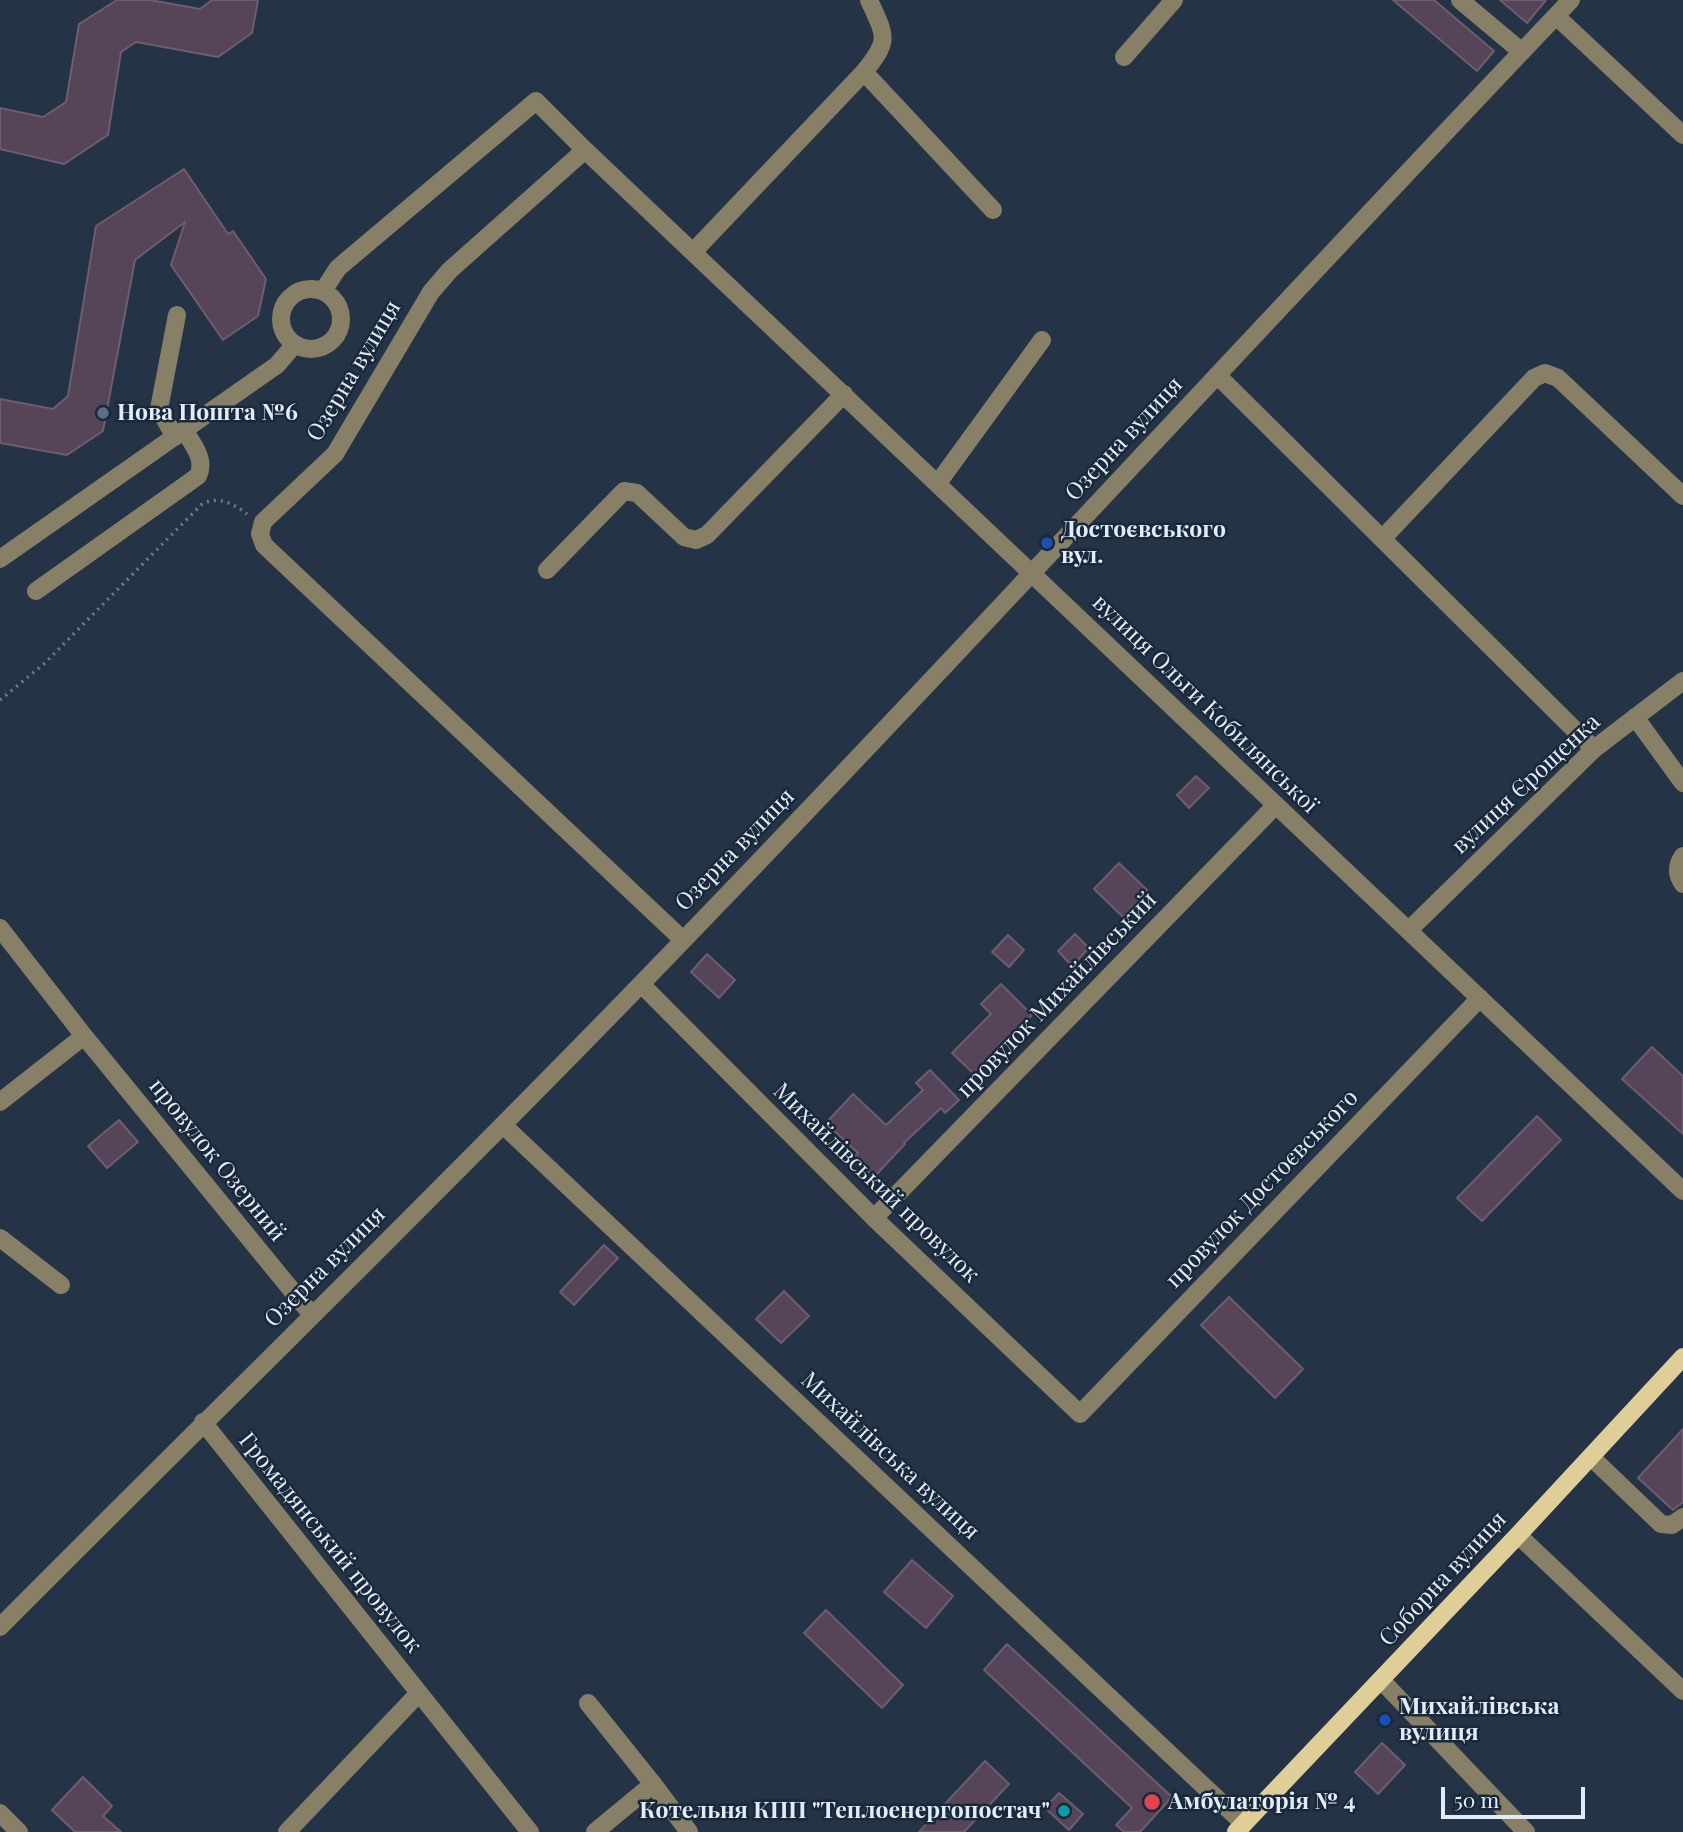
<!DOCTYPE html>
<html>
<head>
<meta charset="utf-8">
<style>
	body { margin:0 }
	#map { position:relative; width:1683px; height:1832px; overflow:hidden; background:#243345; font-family:"Playfair Display",serif }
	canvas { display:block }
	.scale { position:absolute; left:1441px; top:1787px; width:144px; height:32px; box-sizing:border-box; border:4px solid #e2ecf8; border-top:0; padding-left:9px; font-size:21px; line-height:24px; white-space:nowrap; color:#e2ecf8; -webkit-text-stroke:5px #1a293a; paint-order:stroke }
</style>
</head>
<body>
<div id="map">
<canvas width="1683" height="1832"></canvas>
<div class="scale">50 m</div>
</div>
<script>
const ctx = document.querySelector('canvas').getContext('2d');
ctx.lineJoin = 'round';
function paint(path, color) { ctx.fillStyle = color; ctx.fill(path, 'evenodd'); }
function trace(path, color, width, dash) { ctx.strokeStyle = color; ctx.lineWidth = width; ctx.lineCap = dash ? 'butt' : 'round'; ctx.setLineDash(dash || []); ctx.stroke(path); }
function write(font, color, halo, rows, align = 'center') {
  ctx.font = font + ' "Playfair Display",serif'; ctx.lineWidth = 5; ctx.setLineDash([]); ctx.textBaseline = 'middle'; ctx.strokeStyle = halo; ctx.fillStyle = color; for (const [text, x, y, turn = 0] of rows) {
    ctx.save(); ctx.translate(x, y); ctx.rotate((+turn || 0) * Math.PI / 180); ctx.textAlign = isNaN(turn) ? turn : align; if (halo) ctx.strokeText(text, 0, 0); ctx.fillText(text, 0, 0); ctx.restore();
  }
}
const building = new Path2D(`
	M117,0h33l50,9 12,-9h46l-6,33 -34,24 -82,-15 -15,10 -13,83 -44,29 -64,-15v-41l43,9 23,-15 13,-78z
	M1393,0h41l60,51 -17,20z
	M1500,0h46l-19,23z
	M184,169l44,65 5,-3 33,48 -8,37 -35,24 -52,-75 14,-43 -50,38 -32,171 -36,24 -67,-12v-44l53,10 15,-13 28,-170z
	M1196,776l13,12 -20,20 -12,-13z
	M1119,863l29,28 -25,26 -29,-28z
	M1075,934l14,14 -17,18 -14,-15z
	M1008,935l16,15 -15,17 -17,-15z
	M707,954l28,26 -16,18 -28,-26z
	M1001,984l31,31 -57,60 -23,-22 39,-39 -10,-10z
	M1652,1047l31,29v58l-61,-55z
	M930,1070l29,30 -14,13 -4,-5 -37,35 1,1 -31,33 -20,-20 4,-4 -32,-30 27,-29 33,31 37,-35 -7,-7z
	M1537,1116l24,24 -79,81 -25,-23z
	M119,1120l19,22 -31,26 -19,-22z
	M604,1245l14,13 -44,47 -14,-13z
	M784,1291l25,25 -28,27 -25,-24z
	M1229,1297l74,72 -28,29 -74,-73z
	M1683,1429v73l-10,8 -35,-32z
	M912,1560l41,36 -27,32 -42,-36z
	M826,1610l77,75 -21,23 -78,-75z
	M1007,1644l165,153 -32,35h-16l-8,-7 16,-17 -148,-138z
	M1382,1743l23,22 -27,29 -23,-22z
	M985,1761l24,23 -45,48h-45z
	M83,1777l29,29 -9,10 18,16h-46l-23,-22z
	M1059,1793l24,21 -14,16 -24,-22z`);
const path = new Path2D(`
	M0,700l45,-37 156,-158c15,-10 32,-2 46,9`);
const minor = new Path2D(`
	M1460,0l62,52
	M1556,16l127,119
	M1124,57l50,-57
	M864,72l129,138
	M585,150l-135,120 -19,22 -96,162 -72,68 -3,12 4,11 419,395
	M694,251l170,-179c27,-33 21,-36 5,-72
	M281 319a30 30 0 1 1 60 0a30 30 0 1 1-60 0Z
	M323,291l15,-23 198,-167 49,49 1098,1041
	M1217,375l377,374
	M175,437l-16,-28 18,-94
	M938,483l104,-143
	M1383,538l151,-160 11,-5 13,5 125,118
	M0,559l277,-194 18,-21
	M547,570l77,-79 13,2 47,44 12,3 11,-5 137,-141
	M36,591l162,-115c8,-17 -5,-31 -14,-46
	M1635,717l48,66
	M1683,856c-7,10 -7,18 0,28
	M0,928l84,108 228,279
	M1409,930l185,-181 89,-68
	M641,984l233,234 206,196 400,-416
	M0,1102l84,-66
	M503,1125l741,699
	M874,1218l401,-412
	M0,1238l61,47
	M203,1422l327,410
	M1591,1457l70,67 11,1 11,-8
	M1518,1535l165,156
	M0,1627c214,-215 431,-426 642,-644 314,-324 618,-657 929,-983
	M1381,1680l145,152
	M588,1703l65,81
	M0,1813l19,19
	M287,1832l132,-139
	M595,1832l58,-48 36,48`);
const major = new Path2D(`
	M1236,1832l282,-297 165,-178`);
const markers = [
	[103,413,7,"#5c6f8a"],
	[1047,543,7,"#1a4fb4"],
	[1385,1720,7,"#1a4fb4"],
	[1152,1802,9,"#e0444e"],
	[1064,1811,7,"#0f9aa8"]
];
const streetNames = [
	["Озерна вулиця",354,371,-59],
	["Озерна вулиця",1124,439,-47],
	["вулиця Ольги Кобилянської",1205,704,44],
	["вулиця Єрощенка",1526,784,-43],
	["Озерна вулиця",735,850,-46],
	["провулок Михайлівський",1057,995,-46],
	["провулок Озерний",217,1160,51],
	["Михайлівський провулок",876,1183,44],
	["провулок Достоєвського",1262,1189,-46],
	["Озерна вулиця",325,1267,-45],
	["Михайлівська вулиця",890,1456,43],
	["Громадянський провулок",330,1543,51],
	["Соборна вулиця",1443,1579,-47]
];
const poiNames = [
	["Нова Пошта №6",117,413],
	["Достоєвського",1061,530],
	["вул.",1061,556],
	["Михайлівська",1399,1707],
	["вулиця",1399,1733],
	["Амбулаторія № 4",1168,1802],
	["Котельня КПП \"Теплоенергопостач\"",1050,1811,"right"]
];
paint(building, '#564558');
trace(building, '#6e5c70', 2);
trace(path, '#707d8c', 3.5, [2, 5]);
trace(minor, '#888066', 18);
trace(major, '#dfce98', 18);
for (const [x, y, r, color] of markers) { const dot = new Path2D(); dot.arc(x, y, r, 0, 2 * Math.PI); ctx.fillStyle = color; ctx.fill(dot); trace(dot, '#1a293a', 2.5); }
write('23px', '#e2ecf8', '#1a293a', streetNames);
write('bold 23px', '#e2ecf8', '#1a293a', poiNames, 'left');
</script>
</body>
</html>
